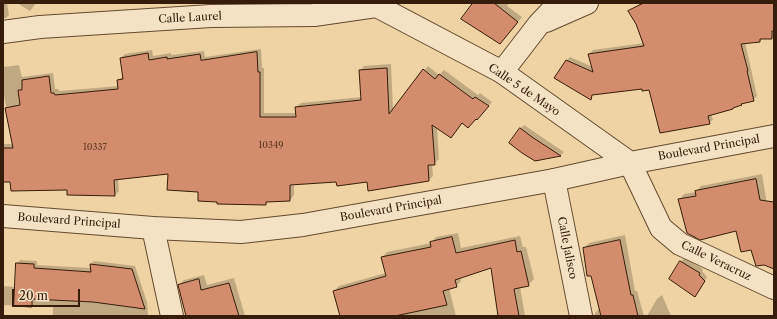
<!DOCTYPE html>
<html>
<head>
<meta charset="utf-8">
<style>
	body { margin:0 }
	#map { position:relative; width:777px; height:319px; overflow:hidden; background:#f0d3a4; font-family:"Libre Caslon Text",serif }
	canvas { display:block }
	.frame { position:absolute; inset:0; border:4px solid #361c0a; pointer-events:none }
	.scale { position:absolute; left:12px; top:289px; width:68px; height:18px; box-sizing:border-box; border:2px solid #361c0a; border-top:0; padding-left:5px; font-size:12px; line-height:14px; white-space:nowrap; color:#361c0a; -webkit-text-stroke:3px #f5e2c4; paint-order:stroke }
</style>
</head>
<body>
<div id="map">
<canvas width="777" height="319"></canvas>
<div class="frame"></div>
<div class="scale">20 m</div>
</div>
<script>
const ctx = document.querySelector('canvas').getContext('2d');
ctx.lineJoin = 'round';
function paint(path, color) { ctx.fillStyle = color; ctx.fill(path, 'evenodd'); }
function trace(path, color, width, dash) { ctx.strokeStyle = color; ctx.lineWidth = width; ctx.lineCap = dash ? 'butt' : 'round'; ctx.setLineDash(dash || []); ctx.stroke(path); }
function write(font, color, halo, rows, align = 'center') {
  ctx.font = font + ' "Libre Caslon Text",serif'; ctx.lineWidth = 3.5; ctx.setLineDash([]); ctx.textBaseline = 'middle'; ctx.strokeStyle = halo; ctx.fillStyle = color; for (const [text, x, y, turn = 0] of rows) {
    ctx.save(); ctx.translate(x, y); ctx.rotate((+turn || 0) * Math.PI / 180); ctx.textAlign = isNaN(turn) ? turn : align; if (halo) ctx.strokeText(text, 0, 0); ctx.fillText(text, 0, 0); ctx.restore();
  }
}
const shadow = new Path2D(`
	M3,3h4l2,12 -3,3h-3z
	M17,3h19l-6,8z
	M474,3h35l-2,3 15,11 -17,21z
	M641,3h133v34l-11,1 -3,3 -15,1 12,54 -4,4 -10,2 -2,2 -30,10 2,6 -4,3 -59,-34 -8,-1 -48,6 -4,4 -24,-37 4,-4 23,10 -4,-13 4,-4 51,-7 -7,-19 -7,-13z
	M261,49l1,19h2v45h33l-1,-6 5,-4 61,-6 -2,-26 4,-5 27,-2 2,46 35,-44 11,9 5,-5 34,25 2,-2 12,9 -10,12 -6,4 -14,4 -25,5 2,32 -5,5h-2l1,12 -4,4 -92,1 -43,3v11l-4,5h-21l-3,4 -48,-3 -49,-28 -51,5 1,13 -4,4 -104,-14h-8v-37h10l-10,-54v-23l16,-2 3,12 31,-4 2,16h3l1,2 60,-5 -1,-6 5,-4 -2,-18 4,-4 27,-4 1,6 18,-3v2l33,-4 1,6z
	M524,125l40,27 -3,3 -26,5 -15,-31z
	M762,174l5,30 7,-3v67l-22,-20 -15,-19 -58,-29 5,-6 12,-2 5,-6z
	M458,233l3,15 59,-12 3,11h3l8,32 -6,6 -8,2 5,29h-26l-7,-49 -32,10 1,4 -5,5 -7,2 7,28h-58v-2l-8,2h-49l-7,-25 5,-5 47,-13 -4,-16 5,-5 44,-9 5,-6z
	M625,235l10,56h2l7,25h-49v-3l5,-5 -16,-60 5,-5z
	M684,258l19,11 -1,2 5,6 -9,15 -17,-30z
	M20,260l17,1v4l54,3v-4l3,-3 41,5 12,36 1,14h-95v-9l-50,-2v-19l13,1 1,-23z
	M204,275l3,10 27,-7 11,38h-51l-15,-31 5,-5z
	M662,295l9,21h-24l10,-17z`);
const building = new Path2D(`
	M473,3h21l24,19 -18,22 -39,-25z
	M644,3h130v28h-2v8h-12v3l-19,2 7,27h-1l7,30 -13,3 1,1 -9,3v1l-25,7 2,8 -50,9 -11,-43 -7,1v-2l-50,6 -1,5 -37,-22 12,-18 27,12 -5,-18 56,-8 -8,-22 -8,-13z
	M257,52l1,20h2v45h36l-1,-10 66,-7 -2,-30 28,-2 2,46 34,-45 12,10 4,-5 34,25 2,-2 14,9 -12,14 -1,-1 -8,9 -6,-5 -11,15 -19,-13 3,40h-7l1,16 -61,10 -1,-9 -30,4 -1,-4 -46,3v16l-24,1v3l-49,-1v-2l-19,-1v-9l-31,-2 1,-16 -54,6 1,16 -48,-1v-5l-56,1 -1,-9h-7v-34h10l-8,-40 15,-3 -2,-15h4v-10l27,-4 2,17h3l1,2 63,-6 -1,-9 6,-1 -3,-21 28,-5 1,7 18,-3v2l33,-5 1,6z
	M520,128l12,9 29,19 -26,5 -13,-8 -13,-10z
	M756,179l4,21 14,2v67l-10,-4 -8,1 -5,-16 -10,2 -5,-21 -36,9 -13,-7 -9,-34 18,-3 -1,-5z
	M452,237l4,16 59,-13 2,12 4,-1 8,35 -15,3 5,27h-21l-7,-48 -36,12 2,7 -14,4 4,14 -52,11h-55l-7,-25 53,-15 -5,-19 50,-10 -1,-5z
	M620,240l11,55h2l5,21h-37l-10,-40h-4l-4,-28z
	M680,261l20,12 -1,2 6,6 -10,16 -26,-18z
	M16,263l18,1v4l57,4 -1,-8 42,5 13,40 -52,-7 -61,-3v8l-18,-1z
	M199,279l2,11 28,-7 10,33h-53l-8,-31z`);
const minor = new Path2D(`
	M546,21l41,-18
	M3,32l37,-5 171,-11 103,-1 62,-9
	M502,72l37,-48 20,-21
	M630,163l31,65 19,16 94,44
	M554,180l27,136
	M153,228l19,88`);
const tertiary = new Path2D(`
	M371,3l131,69 128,91
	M3,216l150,12 88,4 62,-7 251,-45 76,-17 144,-27`);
const numberNames = [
	["10349",271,145],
	["10337",95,147]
];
const streetNames = [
	["Calle Laurel",190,18,-3],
	["Calle 5 de Mayo",524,90,34],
	["Boulevard Principal",709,148,-10],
	["Boulevard Principal",391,209,-10],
	["Boulevard Principal",69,221,4],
	["Calle Jalisco",567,248,79],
	["Calle Veracruz",716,261,26]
];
paint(shadow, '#0003');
paint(building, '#d48c6e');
trace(building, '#361c0a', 1);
trace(minor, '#644a30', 24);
trace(tertiary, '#644a30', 24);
trace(minor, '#f5e2c4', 22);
trace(tertiary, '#f5e2c4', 22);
write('9px', '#5e3823', null, numberNames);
write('11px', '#361c0a', '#f5e2c4', streetNames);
</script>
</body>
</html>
